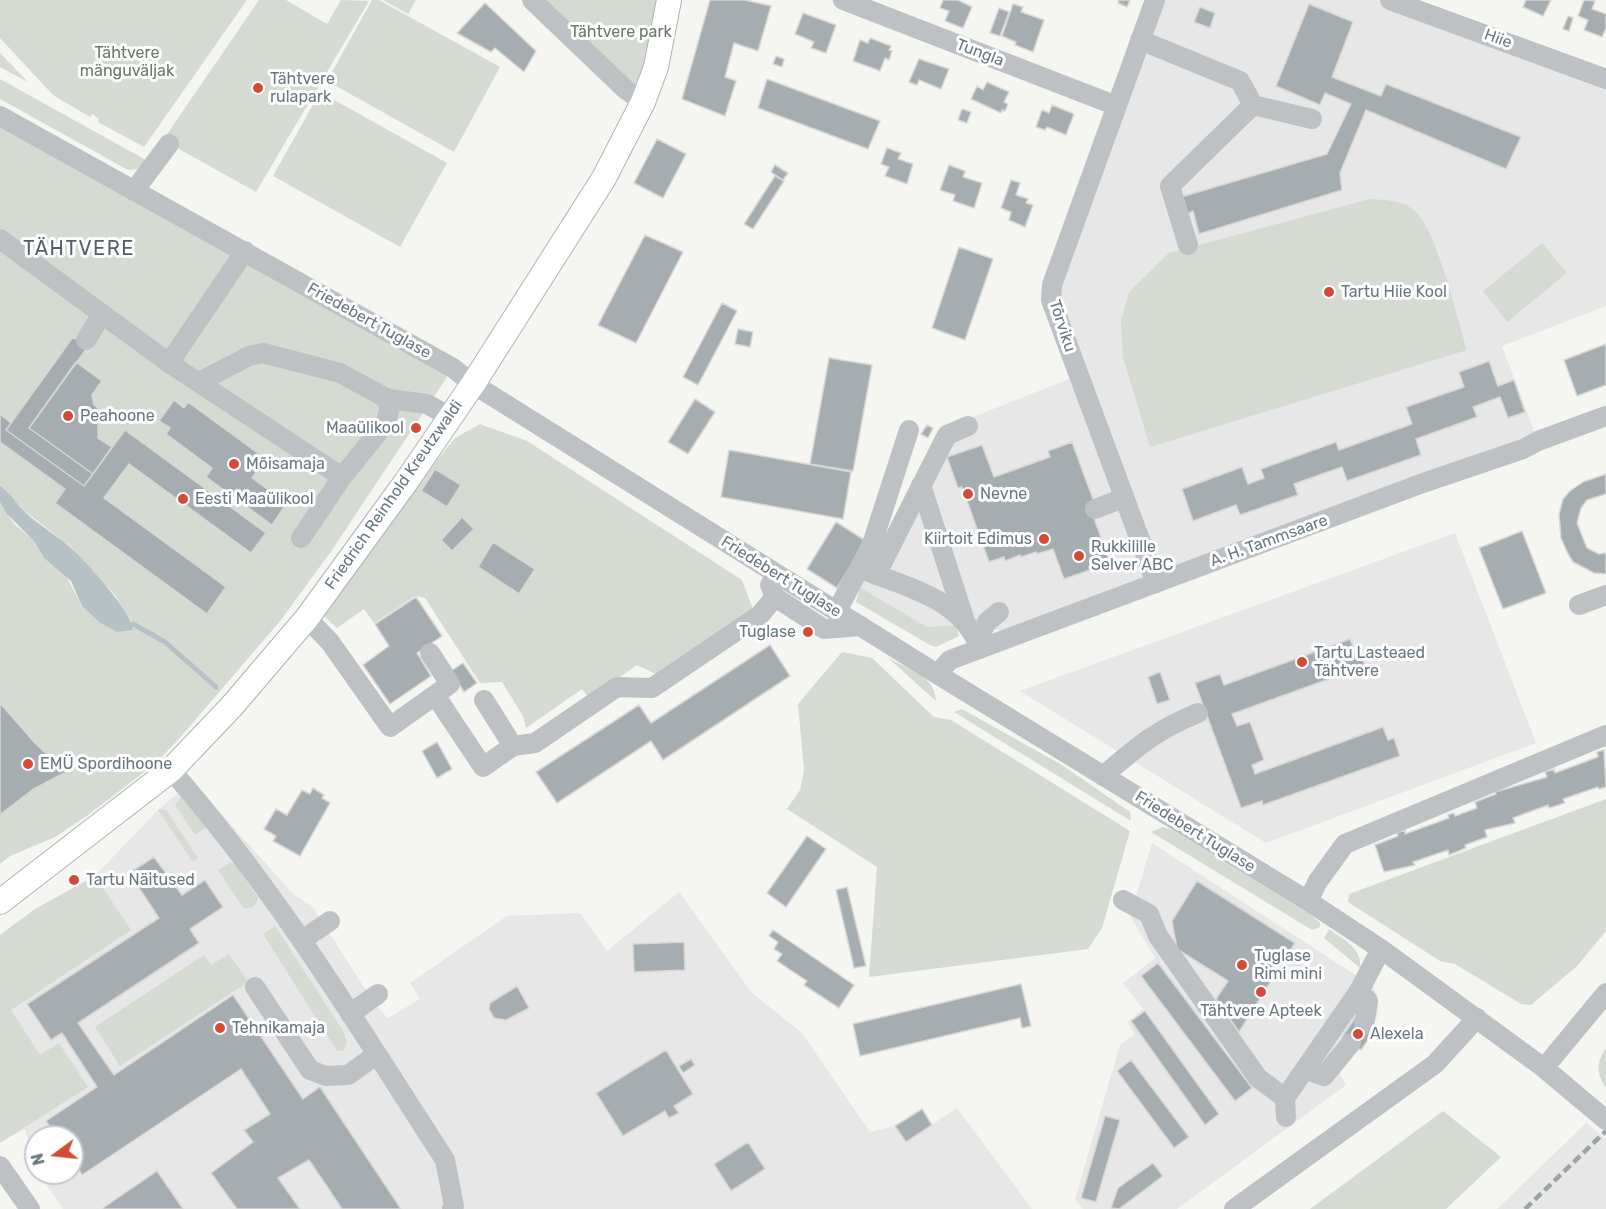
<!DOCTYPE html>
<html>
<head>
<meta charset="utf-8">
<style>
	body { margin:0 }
	#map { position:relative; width:1606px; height:1209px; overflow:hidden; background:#f5f5f2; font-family:Rubik,sans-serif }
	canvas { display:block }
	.north { position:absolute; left:24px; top:1125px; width:60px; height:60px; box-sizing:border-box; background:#fff; border:2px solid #c2c9cd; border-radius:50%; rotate:255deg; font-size:16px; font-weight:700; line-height:24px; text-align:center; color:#677881 }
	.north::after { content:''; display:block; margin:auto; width:21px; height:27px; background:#d34a35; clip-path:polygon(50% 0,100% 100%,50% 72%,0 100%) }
</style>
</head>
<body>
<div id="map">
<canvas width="1606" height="1209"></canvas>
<div class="north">N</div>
</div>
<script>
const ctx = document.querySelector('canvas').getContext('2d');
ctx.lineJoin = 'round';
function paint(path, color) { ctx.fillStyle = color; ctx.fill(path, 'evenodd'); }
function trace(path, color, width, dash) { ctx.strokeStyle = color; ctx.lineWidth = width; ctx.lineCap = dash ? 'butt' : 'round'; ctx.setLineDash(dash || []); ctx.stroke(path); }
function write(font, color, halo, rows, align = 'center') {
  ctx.font = font + ' Rubik,sans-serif'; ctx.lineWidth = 6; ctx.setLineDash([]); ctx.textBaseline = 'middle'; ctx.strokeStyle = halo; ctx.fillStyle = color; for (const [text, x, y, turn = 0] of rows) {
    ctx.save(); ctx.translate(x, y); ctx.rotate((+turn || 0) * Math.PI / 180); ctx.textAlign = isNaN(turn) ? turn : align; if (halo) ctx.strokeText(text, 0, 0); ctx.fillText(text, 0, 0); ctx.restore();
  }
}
const built = new Path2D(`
	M1155,0h235l216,89v217l-104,40 36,95 -382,142 -104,-298z
	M1074,377l73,201 -141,53 -50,-6 -29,2 -67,-40 83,-158z
	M1455,533l81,210 -270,100 -246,-152z
	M192,781l102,114 18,11 64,100 12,12 32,-19 -10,-16 97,-67 73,-3 27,38 72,-59 73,101 50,40 68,99 25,-6 11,16 51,-34 75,101h-969l-24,-36h33v-36h-36v31l-11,-39 -25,13v-207l35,-26 60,-33 63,-66z
	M1152,843l222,144 4,15 -1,15 -9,19 -28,38 6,11 -169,124h-94l-8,-10 45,-154 15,-11 -8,-12 16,-13 -20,-26 32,-25 -25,-42z
	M1586,1123l20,16v70h-109z`);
const green = new Path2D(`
	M0,0h247l-103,147 -46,-25 1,-3 -7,-5 -2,3 -37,-22 -53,-57z
	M259,0h27l41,24 14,-24 28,1 -113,191 -93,-52z
	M372,0h7l121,67 -46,85 -127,-71z
	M383,0h33l-8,14z
	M543,0h115l-8,47 -14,43z
	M0,53l28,29 -28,-15z
	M0,79l146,81 -8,9 -10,1 -128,-71z
	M320,92l127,71 -47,84 -127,-71z
	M0,116l453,252 -121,182 -51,70 -103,120 -22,23 -68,52 -33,22 -45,19 -10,8v-362l14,22 22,18 8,16 21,16 17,32 17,16 34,2 -18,-29 -44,-48 -44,-34 -27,-27z
	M1370,199c14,1 29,1 41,9 24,13 47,113 56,142l-317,97 -27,-90 -2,-35 8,-30 40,-39z
	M1542,243l25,30 -60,49 -24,-31z
	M480,424l47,17 215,139 11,29 -97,65 -19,-9 -48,33 -7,-9 -56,39 -3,-12 -21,-34 -22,1 -55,-85 -10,-2 -41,27 -10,-14 -27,19 -21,-19 139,-171z
	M860,587l67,40 29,-2 3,11 -23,11 -6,-2 -74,-43z
	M842,652l30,6 62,59 17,3 179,111 -28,97 -14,21 -219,28 8,-110 -90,-58 13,-19 4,-20 -6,-66z
	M888,658c18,10 48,18 48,43z
	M962,709l100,56 68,47 1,9 -177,-109z
	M181,797l26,30 -12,8 -20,-30z
	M1606,799v132l-29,35 -46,39 -10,-1 -66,-40 -15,-3 -92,-59 1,-8z
	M160,809l6,1 32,48 -5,4 -35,-52z
	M1163,827l9,3 138,84 10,9v4l-8,3 -161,-98z
	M230,863l5,1 23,34c-3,9 -6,11 -15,10l-25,-38z
	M95,876l36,54 -120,80 29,45 19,-12 29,44 -88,56v-208l35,-26z
	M275,926l68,105 4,11 -3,9h-7l-74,-117z
	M1329,929c13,10 34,19 31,39l-36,-30z
	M229,954l19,28 -128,84 -25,-39 109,-72 7,10z
	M1606,1048v40c-10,-14 -10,-26 0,-40z
	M1443,1111l58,46 -55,52h-136z`);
const water = new Path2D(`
	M0,486c10,7 17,18 26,27 13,12 30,22 44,34 14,12 64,67 63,83l-16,2 -18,-10 -17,-16 -11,-25 -27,-23 -9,-16 -28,-28 -7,-12z`);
const stream = new Path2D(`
	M133,624l32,18 51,45`);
const building = new Path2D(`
	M710,0h35l26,6 -13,45 -24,-8 -9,34 11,4 -11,35 -43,-17z
	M943,0h15l14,7 -9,21 -18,-7 4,-10 -9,-3z
	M1119,0h11l-3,7 -9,-4z
	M1526,0h25l-8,16 -20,-9z
	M1584,0l11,1 -3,8 14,5v14l-4,9 -18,-7 4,-10 -10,-4z
	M485,3l51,48 -12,21 -29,-24 -4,4 -34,-19z
	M1013,4l10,3 -2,5 23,8 -11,32 -18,-7 1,-3 -14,-6z
	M1309,4l44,18 -21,55 49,19 5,-12 135,53 -15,32 -140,-59 -26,63 2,17 -143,44 -6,-23 -7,4 -5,-18 146,-43 24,-50 -26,-11 -5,12 -44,-19z
	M1200,7l15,6 -5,15 -16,-6z
	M999,8l10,4 -9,24 -10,-3z
	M803,13l33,12 -10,28 -15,-5 3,-6 -19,-8z
	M1568,16l5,2 -4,13 -6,-2z
	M870,38l21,8 -2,4 3,1 -3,9 -4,-2 -5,13 -27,-10 7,-21 8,3z
	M776,56l8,3 -2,8 -9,-3z
	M919,59l30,10 -8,20 -22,-9 -2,5 -8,-3z
	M767,79l113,42 -12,28 -110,-41z
	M987,82l22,10 -5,10 4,2 -3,7 -3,-1 -1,3 -30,-14 6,-13 6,4z
	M1052,105l22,9 -8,21 -19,-8 -2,3 -9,-3 6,-17 7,3z
	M962,109l9,3 -4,11 -9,-3z
	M657,139l29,15 -23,44 -29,-15z
	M887,148l14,5 -3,6 15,5 -6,20 -22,-8 4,-9 -8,-3z
	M775,165l13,8 -5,7 -12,-8z
	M949,165l16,6 -2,6 19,6 -8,25 -21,-7 2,-6 -15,-5z
	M775,176l9,5 -31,48 -9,-5z
	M1011,180l9,3 -4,12 12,4 -2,4 7,2 -8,22 -16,-7 2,-8 -10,-4z
	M645,235l38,17 -47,91 -38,-18z
	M959,247l34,12 -28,81 -33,-12z
	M722,303l15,8 -39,74 -15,-8z
	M738,329l15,3 -3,15 -15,-3z
	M73,337l14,11 -58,80 64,46 -9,12 -78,-56z
	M1606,344v41l-29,11 -13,-36z
	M829,358l43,7 -19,106 -43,-7z
	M1489,361l9,25 16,-6 11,32 -17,6 -8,-21 -27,10 4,10 -61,22 5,16 -74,26 -5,-14 -48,17 4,11 -58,20 -4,-10 -43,16 -11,-32 60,-22 6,17 16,-6 -3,-9 75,-27 3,8 73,-26 -6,-17 58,-20 -5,-15z
	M76,362l26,19 -10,14 2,10 4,3v30l14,9 -19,27 -64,-46z
	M695,399l20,13 -27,42 -20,-12z
	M174,400l10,8 4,-6 78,57 -14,19 35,25 -15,22 -66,-48 6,-9 -46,-34 4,-6 -11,-7z
	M0,414l11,9 -5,7 78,56 41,-56 141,103 -15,20 -122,-89 -25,34 122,89 -19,27 -152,-111 10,-14 -65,-47z
	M927,425l6,3 -5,10 -7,-4z
	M1072,442l22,60 -5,2 21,59 -46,16 -11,-30 -16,5 -1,-2 -15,5 -1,-2 -15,6 -1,-4 -15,5 -27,-75 -4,1 -11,-31 35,-12 12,32 56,-20 -2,-6z
	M729,450l122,22 -8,47 -122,-22z
	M435,469l26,16 -14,22 -26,-16z
	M1606,474v20l-19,6 -6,8 -4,15 10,25 12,6 7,-1v21l-12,-1 -21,-11 -6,-10 -6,-14 -2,-24 4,-15 7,-8 13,-9z
	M462,517l12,12 -22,22 -11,-11z
	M836,522l30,19 -29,47 -30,-19z
	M1522,531l24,62 -43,16 -24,-61z
	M493,542l42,27 -16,25 -41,-27z
	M416,597l26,39 -25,17 14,23 -41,28 -27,-39 26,-19 -14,-22z
	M1350,639l6,16 5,-2 4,13 -133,48 5,12 13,-4 14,38 -12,5 3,9 128,-47 5,13 6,-2 6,18 -137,49 -1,-4 -21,7 -46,-125 25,-9 4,11z
	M770,645l20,31 -127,84 -12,-19 -94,62 -21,-31 103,-67 12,18z
	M463,663l14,20 -13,9 -13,-21z
	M1160,672l10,28 -13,4 -9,-27z
	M0,703l35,40 31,29 -34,18 -32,25z
	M437,742l15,27 -15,9 -15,-27z
	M1604,750l2,37 -7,2 -1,-2 -35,12 2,4 -16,5 -1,-3 -35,13 2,5 -30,7 2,7 -22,8 1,3 -17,7 -1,-5 -35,12 2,3 -31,7 -9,-27 23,-9 -1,-3 8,-3v4l44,-16 -1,-3 6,-2 1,3 22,-8 -2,-6 21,-8 -1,-2 52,-15 -2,-5 9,-3 1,4 43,-16 -1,-5z
	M313,788l11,7 -2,3 8,5 -30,53 -27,-15 3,-5 -12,-7 12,-20 11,6 15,-25 8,4z
	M807,836l19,13 -40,58 -19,-14z
	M154,857l28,38 23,-15 18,27 -33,22 9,14 -121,80 36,52 119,-80 70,104 17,-12 81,122h-59l-33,-49 -31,18 22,31h-63l-26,-36 42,-31 -9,-12 26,-16 -29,-45 -159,106 -10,-16v-22h-15l-11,-16 51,-34 -35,-54 -11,7 -24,-36 132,-86 -30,-45z
	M1197,881l98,62 -56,89 -23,-33 12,-18 -51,-32 -5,-28z
	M847,887l19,79 -12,2 -18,-78z
	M773,930l81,55 -15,23 -35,-23 3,-4 -30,-20 5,-7 -8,-5 4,-7 -9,-6z
	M684,942l1,28 -51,2 -1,-28z
	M1158,963l94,125 -17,13 -94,-125z
	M1021,984l10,42 -9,2 -2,-10 -160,38 -7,-32z
	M517,986l12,22 -23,12 -12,-2 -5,-9 1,-6z
	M1145,1011l74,103 -14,11 -74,-104z
	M1355,1018l19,13 -13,19 -19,-13z
	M666,1050l27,44 -19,12 5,7 -10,5 -4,-7 -42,25 -27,-43z
	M691,1059l4,6 -12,8 -4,-7z
	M1131,1060l58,77 -15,11 -57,-77z
	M922,1109l10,16 -26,17 -11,-16z
	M1105,1116l15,4 -24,82 -15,-4z
	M748,1142l17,27 -34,22 -17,-27z
	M1153,1163l10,13 -44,33 -8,-1 7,-20z
	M157,1171l26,38h-79l-1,-1z`);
const minor = new Path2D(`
	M532,0l93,89 18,13
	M843,0l274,106
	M1155,0l-103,285 -1,15 105,283
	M1390,0l216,79
	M1140,40l100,41 13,24 59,14
	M0,116l453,252 20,16 464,290 371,227 73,48 163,119 62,52
	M134,191l35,-47
	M0,239l169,124 173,114
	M1188,245l-18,-59 83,-81
	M86,340l16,-26
	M169,363l76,-112
	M199,382l50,-26 14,-3 77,20 48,26 39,5 23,13
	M921,485l43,133
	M1095,509l29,-11
	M301,538l41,-61 43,-53 4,-13 -1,-12
	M864,570c44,18 99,29 116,79
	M876,575l71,-140 21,-9
	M770,585l5,12 49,32 37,-3
	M1579,605l27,-10
	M837,611l35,-67 37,-114
	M307,618l23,24 60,85 45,-32 48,72 30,-21 22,-3 82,-56 35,1 108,-73 15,-18
	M977,640l10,-18 12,-10
	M430,653l20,31 -15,11
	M937,674l13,-14 473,-177 100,-34 15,-8 68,-25
	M484,700l29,46
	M171,770c106,121 187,256 274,390l9,46 -2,3
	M1103,776c34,-29 53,-46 95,-63
	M1123,900l26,14 9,22 100,142 27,20 74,-107 22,-42
	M1308,901l10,-20 27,-37 261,-109
	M302,940l28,-19
	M255,987l55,83 16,6 22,-1 28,-20
	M1359,991l9,10 -4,24
	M350,1014l28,-20
	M1544,1068l62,-75
	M1305,1069l19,7 27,-33
	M1285,1098l1,19
	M0,1166l30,43
	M1234,1209l201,-145 42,-46`);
const major = new Path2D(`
	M0,902l171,-132 61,-64 75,-88 99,-136 67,-98 131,-206 39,-76 13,-35 13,-67`);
const rail = new Path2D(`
	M1525,1209l81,-78`);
const markers = [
	[258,88,6,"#d34a35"],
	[1329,292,6,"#d34a35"],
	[68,416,6,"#d34a35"],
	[416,428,6,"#d34a35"],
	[234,464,6,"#d34a35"],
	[968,494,6,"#d34a35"],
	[183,499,6,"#d34a35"],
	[1044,539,6,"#d34a35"],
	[1079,556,6,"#d34a35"],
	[808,632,6,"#d34a35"],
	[1302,662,6,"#d34a35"],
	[28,764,6,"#d34a35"],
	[74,880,6,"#d34a35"],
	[1242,965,6,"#d34a35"],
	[1261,992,6,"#d34a35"],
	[220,1028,6,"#d34a35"],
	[1358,1034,6,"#d34a35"]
];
const parkNames = [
	["Tähtvere park",621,32],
	["Tähtvere",127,53],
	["mänguväljak",127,71]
];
const streetNames = [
	["Hiie",1498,39,20],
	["Tungla",980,53,21],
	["Friedebert Tuglase",369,321,29],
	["Tõrviku",1062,326,72],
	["Friedrich Reinhold Kreutzwaldi",394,495,-55],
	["A. H. Tammsaare",1269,541,-20],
	["Friedebert Tuglase",781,577,32],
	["Friedebert Tuglase",1195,832,32]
];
const poiNames = [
	["Tähtvere",270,79],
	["rulapark",270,97],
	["Tartu Hiie Kool",1341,292],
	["Peahoone",80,416],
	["Maaülikool",404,428,"right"],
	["Mõisamaja",246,464],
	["Nevne",980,494],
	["Eesti Maaülikool",195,499],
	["Kiirtoit Edimus",1032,539,"right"],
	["Rukkilille",1091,547],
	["Selver ABC",1091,565],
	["Tuglase",796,632,"right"],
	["Tartu Lasteaed",1314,653],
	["Tähtvere",1314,671],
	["EMÜ Spordihoone",40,764],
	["Tartu Näitused",86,880],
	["Tuglase",1254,956],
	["Rimi mini",1254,974],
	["Tähtvere Apteek",1261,1011,"center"],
	["Tehnikamaja",232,1028],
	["Alexela",1370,1034]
];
const quarterNames = [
	["TÄHTVERE",79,249]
];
paint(built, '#e6e7e6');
paint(green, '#d5dad2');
paint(water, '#b5c1c4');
trace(stream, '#b5c1c4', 5);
paint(building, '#a5adb1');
trace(building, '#d7d7d5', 1.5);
trace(major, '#aeb4b7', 26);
trace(minor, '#bdc1c4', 20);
trace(major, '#fff', 24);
trace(rail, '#9da4a8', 4.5, [9, 4.5]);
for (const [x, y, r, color] of markers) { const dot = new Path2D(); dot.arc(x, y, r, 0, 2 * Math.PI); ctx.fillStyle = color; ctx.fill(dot); trace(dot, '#fff', 2); }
write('16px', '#6b7865', '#fff', parkNames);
write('16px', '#677881', '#fff', streetNames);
write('16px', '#677881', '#fff', poiNames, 'left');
ctx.letterSpacing = '1.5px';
write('20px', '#546066', '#fff', quarterNames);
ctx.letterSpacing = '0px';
</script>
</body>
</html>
